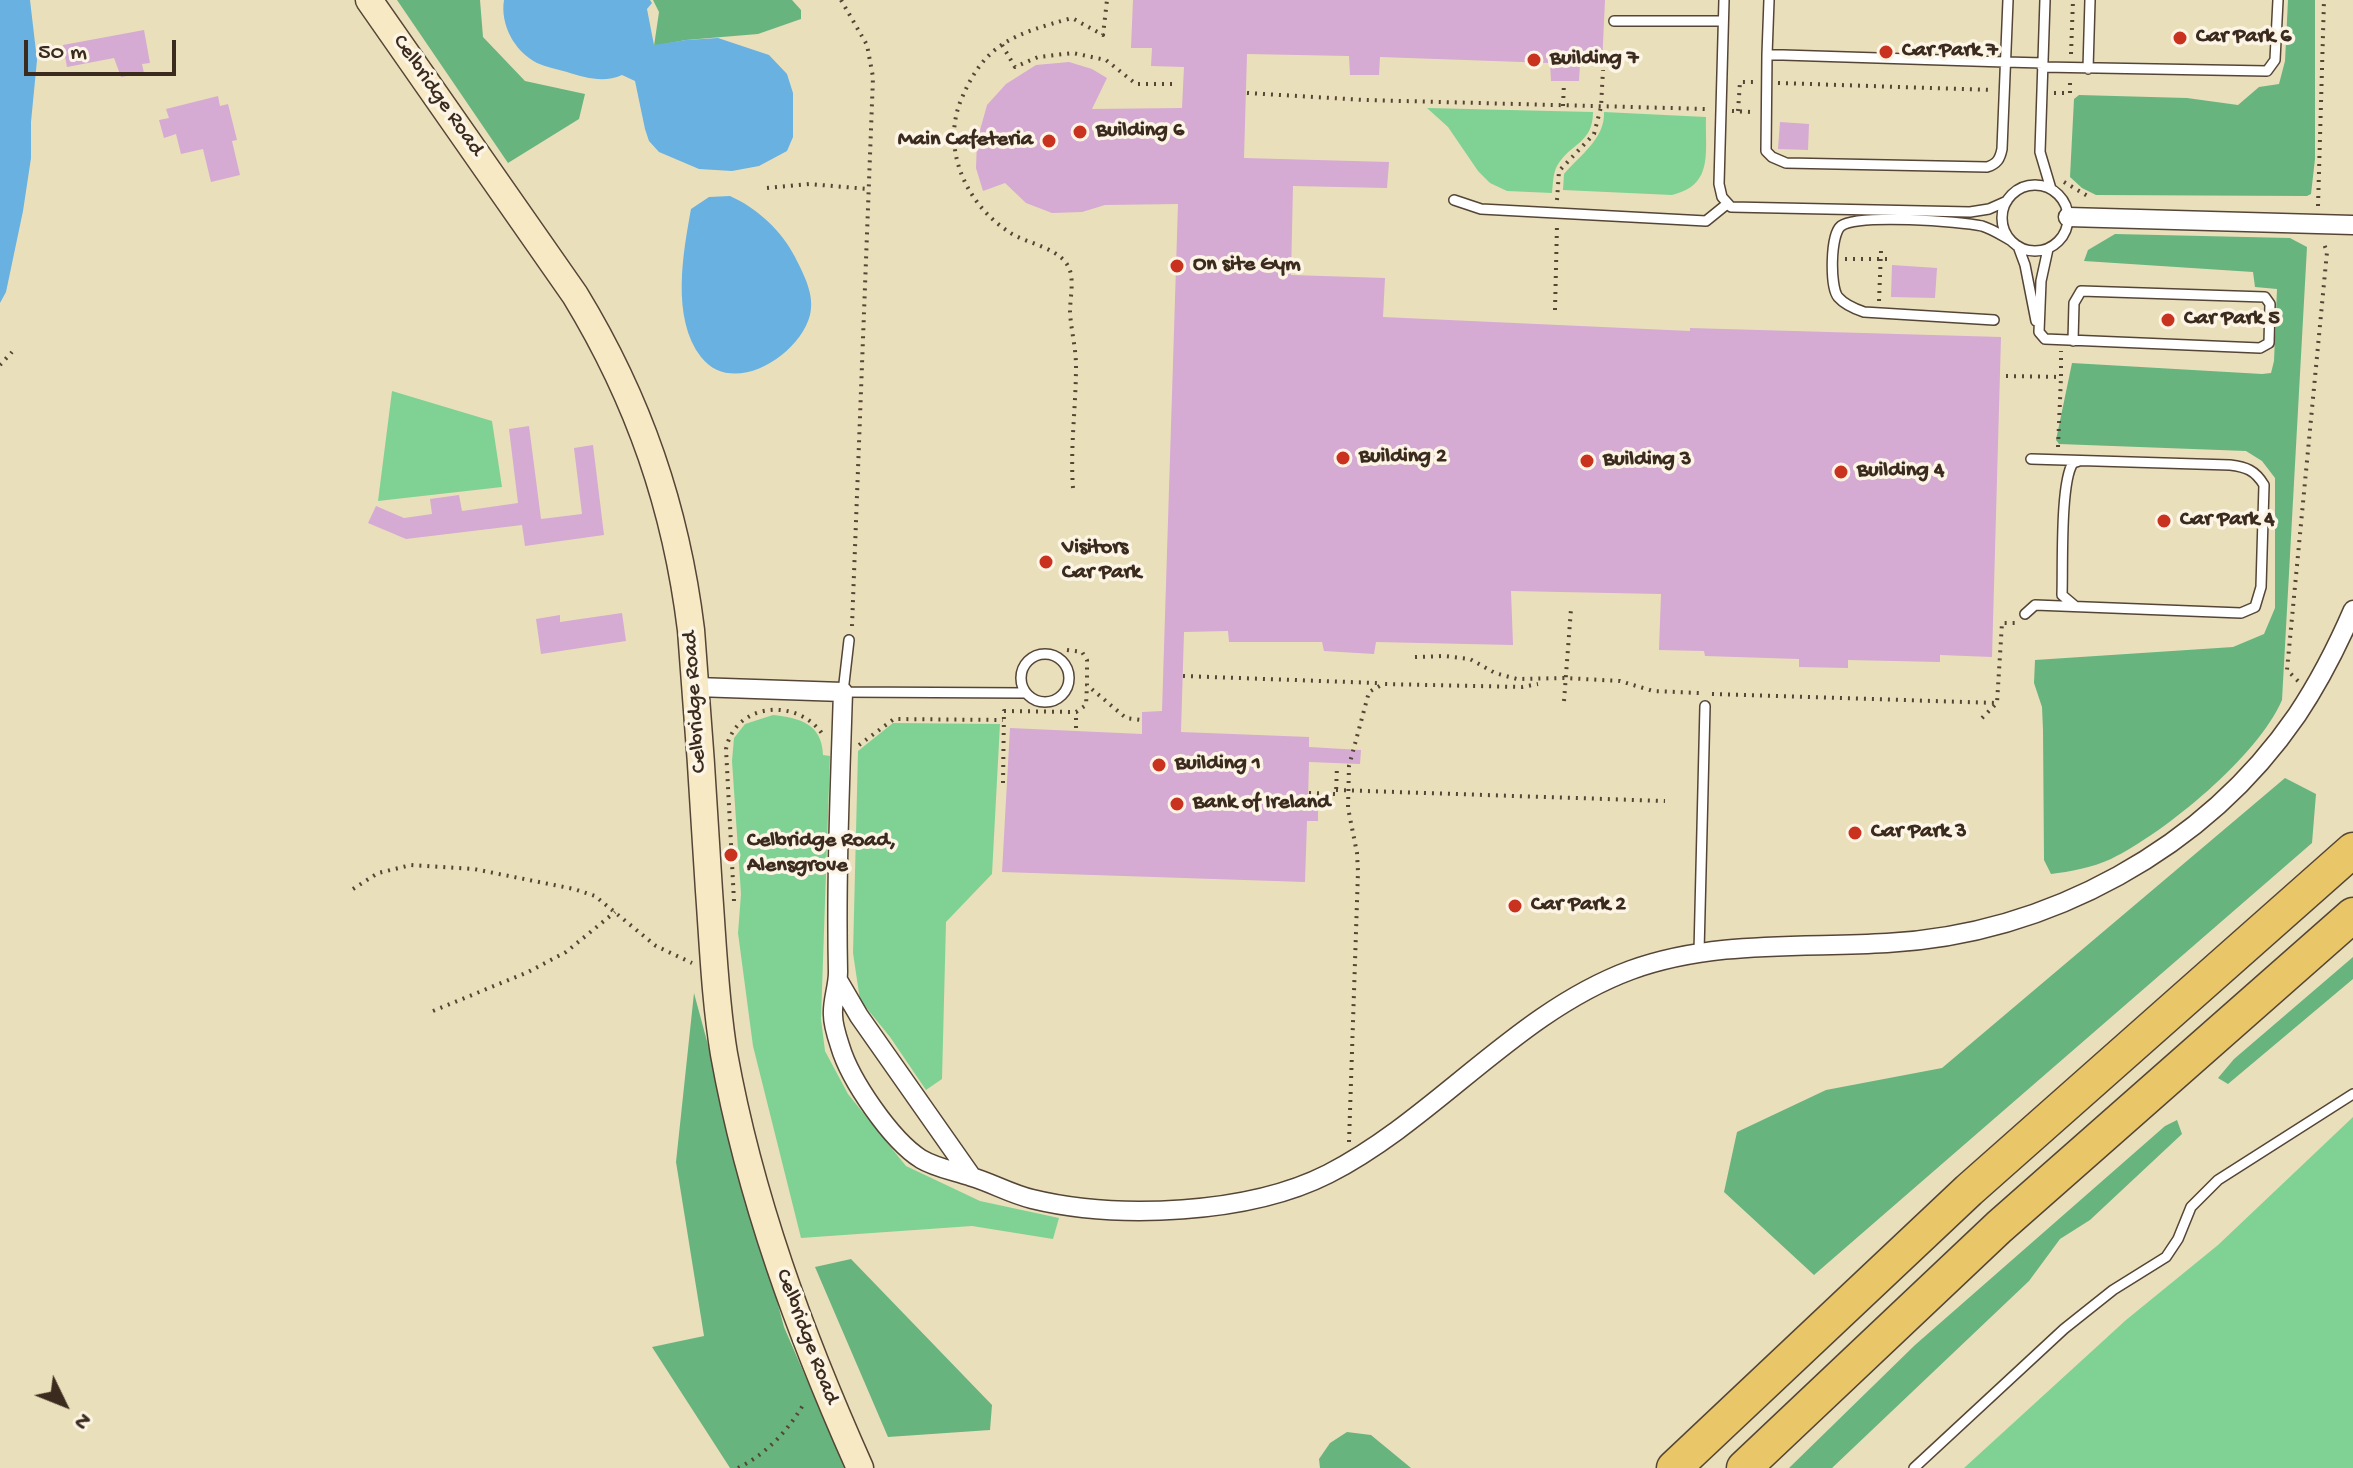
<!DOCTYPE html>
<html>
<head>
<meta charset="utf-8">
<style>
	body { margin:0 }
	#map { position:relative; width:2353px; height:1468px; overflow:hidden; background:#eadfbb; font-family:"Gochi Hand",sans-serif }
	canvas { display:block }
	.north { position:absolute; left:24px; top:1364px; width:80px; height:80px; -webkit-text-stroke:6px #fcf5e5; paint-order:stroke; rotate:133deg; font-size:22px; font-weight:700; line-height:32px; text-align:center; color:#3b2a1e }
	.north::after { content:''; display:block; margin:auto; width:28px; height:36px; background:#3b2a1e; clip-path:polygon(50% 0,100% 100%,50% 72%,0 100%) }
	.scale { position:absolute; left:24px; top:40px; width:152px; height:36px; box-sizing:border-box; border:4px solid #3b2a1e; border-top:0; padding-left:10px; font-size:24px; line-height:28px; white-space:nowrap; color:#3b2a1e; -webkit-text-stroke:6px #fcf5e5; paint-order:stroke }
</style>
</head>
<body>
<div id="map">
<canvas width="2353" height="1468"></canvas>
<div class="north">N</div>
<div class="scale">50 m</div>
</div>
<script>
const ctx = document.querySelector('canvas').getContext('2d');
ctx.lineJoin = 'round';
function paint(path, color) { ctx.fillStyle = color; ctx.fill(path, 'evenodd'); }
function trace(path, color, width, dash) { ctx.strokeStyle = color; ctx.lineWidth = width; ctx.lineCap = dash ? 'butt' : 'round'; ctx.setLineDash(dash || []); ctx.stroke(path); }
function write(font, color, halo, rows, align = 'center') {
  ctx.font = font + ' "Gochi Hand",sans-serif'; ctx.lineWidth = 7; ctx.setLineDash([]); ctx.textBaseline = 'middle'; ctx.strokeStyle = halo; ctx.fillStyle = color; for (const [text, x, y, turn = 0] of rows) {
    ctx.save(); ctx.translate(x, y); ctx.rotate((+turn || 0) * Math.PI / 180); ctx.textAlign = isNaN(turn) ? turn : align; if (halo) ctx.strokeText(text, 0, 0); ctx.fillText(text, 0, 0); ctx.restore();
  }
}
const green = new Path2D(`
	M1427,108l166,4c0,32 -23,31 -36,54 -4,7 -4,18 -5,27l-45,-2 -17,-8 -12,-12 -30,-44z
	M1604,112l102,5c-1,36 8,68 -34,78l-109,-5 1,-16c16,-19 41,-35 40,-62z
	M392,391l100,30 10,66 -124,14z
	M773,715c26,3 49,8 50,40l7,1 -9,263 4,32 23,43 58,72 74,35 79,17 -6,21 -81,-13 -171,12 -48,-192 -15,-113 3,-39 -9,-133 2,-23 11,-14z
	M893,723l107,1 -8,150 -46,48 -4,157 -16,11 -36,-53 -30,-37 -7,-47 5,-202z
	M2353,1117v351h-389l162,-148 92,-75z`);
const forest = new Path2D(`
	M397,0h83l3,37 42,44 60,13 -6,25 -71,44z
	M653,0h139l9,10v9l-43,15 -72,6 -32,6 5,-34z
	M2288,0h27v159l-4,35 -4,2 -211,-1 -14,-7 -12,-11 4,-78 5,-4 108,3 51,7 21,-18 20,-3 6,-23z
	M2115,234l175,4 17,9 -25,453c-24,56 -116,132 -171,159 -17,8 -42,13 -60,15l-7,-14 -1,-130 -1,-23 -8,-24 1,-23 198,-13 31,-13 11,-26v-130l-13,-17 -16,-10 -187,-7 -3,-4 16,-77 190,11 9,-1 3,-12 3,-72 -22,-2 -2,-15 -169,-11 4,-11z
	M2285,778l31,16 -4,49 -498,432 -90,-83 13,-60 89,-42 116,-22z
	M2353,957v22l-125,105 -10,-6 16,-19z
	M694,993l90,334 61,141h-115l-78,-121 52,-11 -28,-174z
	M2177,1120l5,14 -92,86 -30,19 -31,42 -197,187h-43l126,-123 250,-219z
	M851,1259l141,146 -2,25 -102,7 -73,-170z
	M1347,1432l24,3 40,33h-91l-1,-9 11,-16z`);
const water = new Path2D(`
	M0,0h30l7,60 -6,62v36l-8,53 -17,81 -6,11z
	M504,0h146l2,3 -5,6 7,36 32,-5 32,-2 51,17 18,19 6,19v44l-6,14 -28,15 -27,5 -33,-2 -40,-17 -10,-11 -4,-12 -10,-48 -13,-6c-18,8 -36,3 -55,-3 -10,-3 -21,-5 -30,-9 -23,-12 -37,-39 -33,-63z
	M730,196c27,12 52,35 65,61 9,18 20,38 15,58 -10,40 -77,83 -109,42 -30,-39 -18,-104 -10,-148l18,-12z`);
const building = new Path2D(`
	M1133,0h472l-3,65 -22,-1 -1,17h-28l-1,-18 -170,-6 -1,18h-29l-1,-19 -102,-2 -3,104 145,4 -2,26 -94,-2 -2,89 94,3 -2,39 307,14v-3l311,9 -9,320 -52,-2v7l-92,-2v8l-49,-1v-8l-94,-3 -1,-5 -45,-1 2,-56 -150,-3 2,54 -137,-3 -2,12 -50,-3 -2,-9h-93l-1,-11 -44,1 -3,100 128,5v10l52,3 -1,14 -51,-2 -1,37 10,1v21h-11l-2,61 -303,-10 8,-144 132,6v-22l20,-1 16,-507 -73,1 -23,7 -30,1 -26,-10 -21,-20 -22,8 -7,-23 1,-27 10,-36 19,-21 30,-19 33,-3 23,7 15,9 -15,31 90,-1 2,-41 -33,-1 1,-18h-21z
	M144,30l6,33 -8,1 2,9 -23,4 -7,-19 -47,9 -4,-22z
	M218,96l2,10 8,-2 9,36 -5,1 8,34 -29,7 -8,-33 -22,5 -5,-20 -12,4 -5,-18 10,-2 -3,-9z
	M1780,122l29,2 -1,26 -30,-1z
	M1892,265l45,3 -2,30 -44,-1z
	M529,426l12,93 41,-5 -8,-66 19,-3 11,90 -79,11 -3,-21 -116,14 -38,-16 8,-17 28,12 28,-4 -2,-15 29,-4 3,16 56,-8 -9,-74z
	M622,613l4,28 -85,13 -5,-35 24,-4v7z`);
const path = new Path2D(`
	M841,0l26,45 6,32 -21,549
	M1002,45l13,22 23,-10 35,-4 33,7 30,24h42
	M2071,54l2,-54
	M1778,83l215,7
	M1247,93l118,7 342,9
	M2054,93h16v-11
	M1563,106l1,-23
	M1732,111l19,1
	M1738,111l2,-29h13
	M2064,182l27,16
	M767,188l42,-4 59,5
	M1557,200l2,-29 35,-37 7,-27 2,-37
	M2318,206l6,-206
	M1845,259h42
	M1879,301l2,-50
	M1555,310l2,-85
	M0,365l12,-13
	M2006,376l55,1v-26
	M2058,447l3,-70
	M1073,488c-3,-41 3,-81 3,-122 0,-18 -5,-36 -6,-54 0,-12 3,-25 1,-37 -4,-27 -43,-30 -62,-43 -43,-28 -68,-83 -48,-132 24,-58 54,-66 111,-82l31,17 4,-35
	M1067,650l15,2 5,8v25l39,33 16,2
	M1415,657l29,-1 26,3 25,14 22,6 48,-1 55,3 33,10 46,2
	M1183,676l194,7
	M2298,681l-11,-11 40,-418 -4,-11
	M1712,694l285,9
	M1564,701l7,-92
	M1982,718l15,-15 5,-80h13
	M1076,728v-16
	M859,745l35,-26 109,1
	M1003,783l1,-72 72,1 10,-7 1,-20
	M1336,790l329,11
	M1309,793l27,1 1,-28
	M353,889l25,-16 33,-8 63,4 100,20 21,7 61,50 36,17
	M734,901l-8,-152c10,-48 73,-51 97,-14
	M433,1011l95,-39 38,-20 49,-40
	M1349,1142l9,-270 -1,-19 -9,-45 1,-42 20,-74 14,-8 139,3 16,-3
	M738,1468c28,-14 49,-36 65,-63l4,-1`);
const lane = new Path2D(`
	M1724,0l-5,184 3,13 9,10 239,5 19,-3 18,-8
	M2008,0c-2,50 -4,99 -6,149 -2,10 -5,15 -15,18l-201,-4 -14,-6 -6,-6 1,-96h16l222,7 38,1
	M2045,0l-5,152 11,37
	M1614,21h109
	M1767,55l2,-55
	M2042,67l225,4 8,-11 3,-60
	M2088,69l2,-69
	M2002 218a33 33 0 1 1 66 0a33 33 0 1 1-66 0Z
	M1454,200l27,9 225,12 21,-17
	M2018,246l7,19 11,56
	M2048,249l-7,32 -2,51 6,7 215,9 9,-5 1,-39 -5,-7 -184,-6 -7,12 -1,38
	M1994,320l-130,-8c-9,-3 -19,-7 -26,-15 -8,-10 -8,-62 3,-71 17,-12 119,-5 141,0 10,3 19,9 28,14
	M2075,606l-13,-11c1,-27 -2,-113 11,-132l6,-2
	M2025,614l10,-9 206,8 14,-6 6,-20 3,-102c-9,-15 -18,-18 -34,-20l-199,-6
	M849,640l-6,52 182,1
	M1021 678a24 24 0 1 1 48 0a24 24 0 1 1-48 0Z
	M1699,952l6,-246
	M1914,1468l150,-139 49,-39 53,-33 12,-18 13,-32 27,-27 135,-86`);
const street = new Path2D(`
	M2068,217l285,8
	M696,687l147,5c-3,93 -7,187 -5,280 0,15 -6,29 -5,43 0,10 4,22 7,31 10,34 51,94 81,113 15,9 34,12 51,18 20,6 39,17 60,22 86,21 217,15 296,-25 109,-56 187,-161 303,-204 83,-30 170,-22 256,-27 162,-9 318,-94 410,-228 22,-33 40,-68 56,-105
	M838,980l21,36 113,161`);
const secondary = new Path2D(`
	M369,0l206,295c64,105 101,213 116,335 7,87 13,174 18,261 4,54 6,109 15,163 26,144 76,280 136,414`);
const highway = new Path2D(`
	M1674,1468l295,-278 384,-340
	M1744,1468l255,-241 354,-312`);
const markers = [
	[2180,38,8,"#c8321e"],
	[1886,52,8,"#c8321e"],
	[1534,60,8,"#c8321e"],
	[1080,132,8,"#c8321e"],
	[1049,141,8,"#c8321e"],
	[1177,266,8,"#c8321e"],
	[2168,320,8,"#c8321e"],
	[1343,458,8,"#c8321e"],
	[1587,461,8,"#c8321e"],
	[1841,472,8,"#c8321e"],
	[2164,521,8,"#c8321e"],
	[1046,562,8,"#c8321e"],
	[1159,765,8,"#c8321e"],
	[1177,804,8,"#c8321e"],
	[1855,833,8,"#c8321e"],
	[731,855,8,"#c8321e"],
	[1515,906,8,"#c8321e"]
];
const poiNames = [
	["Car Park 6",2196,38],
	["Car Park 7",1902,52],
	["Building 7",1550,60],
	["Building 6",1096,132],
	["Main Cafeteria",1033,141,"right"],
	["On site Gym",1193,266],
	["Car Park 5",2184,320],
	["Building 2",1359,458],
	["Building 3",1603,461],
	["Building 4",1857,472],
	["Car Park 4",2180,521],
	["Visitors",1062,549],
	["Car Park",1062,574],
	["Building 1",1175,765],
	["Bank of Ireland",1193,804],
	["Car Park 3",1871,833],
	["Celbridge Road,",747,842],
	["Alensgrove",747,867],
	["Car Park 2",1531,906]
];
const streetNames = [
	["Celbridge Road",437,96,55],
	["Celbridge Road",696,702,-94],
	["Celbridge Road",806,1337,69]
];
paint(green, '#80d294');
paint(forest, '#68b47e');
paint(water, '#68b1e0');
paint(building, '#d5aad3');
trace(lane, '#554536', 12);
trace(street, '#554536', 21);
trace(secondary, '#554536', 29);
trace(highway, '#554536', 37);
trace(path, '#554536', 4, [2, 6]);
trace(lane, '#fff', 9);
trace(street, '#fff', 18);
trace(secondary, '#f6e9c3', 26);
trace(highway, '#e9c769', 34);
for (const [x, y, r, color] of markers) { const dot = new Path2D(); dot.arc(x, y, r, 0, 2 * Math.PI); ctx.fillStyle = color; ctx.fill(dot); trace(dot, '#fcf5e5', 3); }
write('bold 22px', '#3b2a1e', '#fcf5e5', poiNames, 'left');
write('22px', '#3b2a1e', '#fcf5e5', streetNames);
</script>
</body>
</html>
